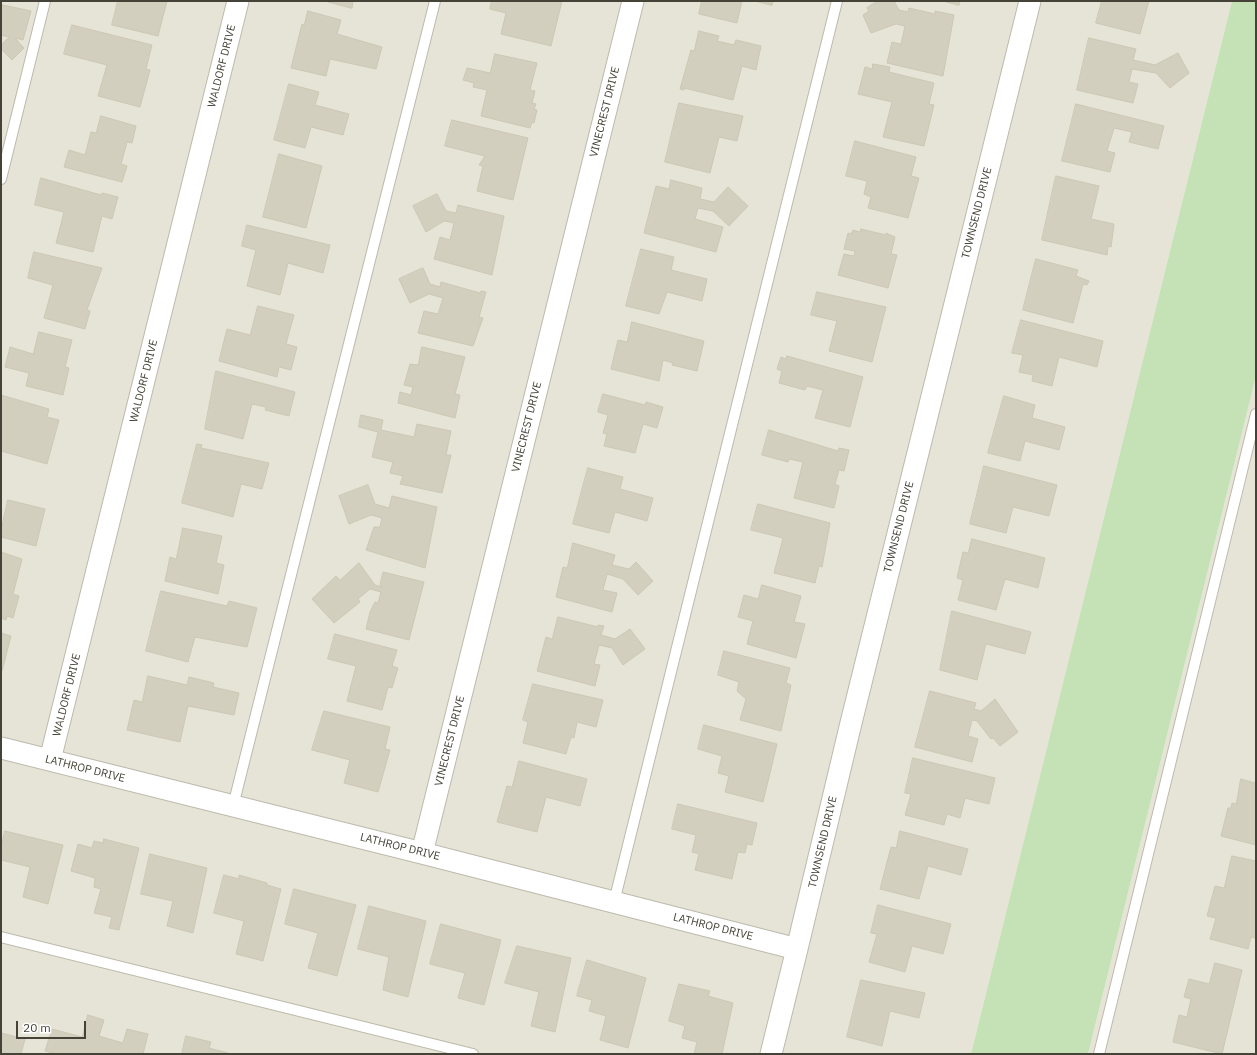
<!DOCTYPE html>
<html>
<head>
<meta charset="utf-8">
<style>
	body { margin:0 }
	#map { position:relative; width:1257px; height:1055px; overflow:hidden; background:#f2f1e9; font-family:"IBM Plex Sans",sans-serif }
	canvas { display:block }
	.frame { position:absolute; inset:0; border:2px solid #454338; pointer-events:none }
	.scale { position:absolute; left:16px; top:1021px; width:70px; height:18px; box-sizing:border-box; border:2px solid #454338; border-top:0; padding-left:5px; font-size:12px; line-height:14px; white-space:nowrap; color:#454338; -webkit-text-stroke:3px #fff; paint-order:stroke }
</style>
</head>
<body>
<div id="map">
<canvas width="1257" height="1055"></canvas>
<div class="frame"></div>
<div class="scale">20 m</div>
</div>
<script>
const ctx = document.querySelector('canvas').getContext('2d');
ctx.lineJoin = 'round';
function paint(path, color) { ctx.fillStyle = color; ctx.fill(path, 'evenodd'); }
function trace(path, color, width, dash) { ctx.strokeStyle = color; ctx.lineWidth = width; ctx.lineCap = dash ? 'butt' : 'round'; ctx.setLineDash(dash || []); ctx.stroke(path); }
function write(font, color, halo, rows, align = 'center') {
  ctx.font = font + ' "IBM Plex Sans",sans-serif'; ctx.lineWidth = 3; ctx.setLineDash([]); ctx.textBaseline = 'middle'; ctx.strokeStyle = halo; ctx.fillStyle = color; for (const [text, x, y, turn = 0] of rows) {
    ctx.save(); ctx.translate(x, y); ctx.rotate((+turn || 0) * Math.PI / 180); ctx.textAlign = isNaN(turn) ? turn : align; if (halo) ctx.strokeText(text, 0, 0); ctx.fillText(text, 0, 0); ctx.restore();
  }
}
const residential = new Path2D(`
	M1,1h1231l-261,1053h-970z
	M1256,376v678h-168z`);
const green = new Path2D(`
	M1232,1h24v375l-168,678h-117z`);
const building = new Path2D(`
	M118,1l8,1v-1h41l-9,35 -46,-11z
	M325,1h28l-1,7z
	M492,1h70l-11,45 -50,-12 5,-21 -16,-4z
	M702,1h40l-5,22 -38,-9z
	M755,1h18l-1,4z
	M878,1h16l5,9 9,2 1,-4 26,6v-3l19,4 -11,61 -56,-13 5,-21 9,2 4,-18 -9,-2 -25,9 -8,-18 6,-4 -2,-3z
	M943,1h17l-1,4z
	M1102,1h47l-9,33 -44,-11z
	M3,5l28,6 -8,29 -8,-2 9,10 -12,12 -11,-11v-4l8,-8 -8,-2v-21z
	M308,11l33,9 -4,14 45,13 -6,22 -46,-10 -4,17 -35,-8 11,-44 2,1z
	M72,25l80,20 -6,24 4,1 -10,37 -42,-11 9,-31 -43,-11z
	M699,31l20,5 -2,5 17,4 2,-5 25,6 -5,24 -14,-4 -9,34 -49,-12v2l-4,-1 11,-39 3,1z
	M1089,38l47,11 -3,11 22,5 23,-12 11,20 -19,15 -14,-15 -24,-4 -3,13 9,2 -5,19 -56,-13z
	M495,54l42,9 -7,27 5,1 -3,12 4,1 -2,5 3,1 -3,13 -2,-1 -2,6 -49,-12 6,-26 -14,-3 1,-4 -11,-3 4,-12 23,5z
	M873,64l17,3 -1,5 45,11 -5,21 5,1 -10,41 -41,-9 9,-35 -34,-8 7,-27 7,2z
	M289,84l30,8 -4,13 34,9 -6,21 -32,-8 -6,21 -31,-8z
	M679,103l64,13 -6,25 -18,-4 -9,36 -45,-11z
	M1076,104l88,22 -6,23 -29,-7 3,-10 -18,-4 -7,23 8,2 -5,19 -48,-11z
	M101,116l35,10 -4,17 -5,-1 -6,22 6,2 -5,16 -58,-15 5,-17 16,5 6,-23 5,1z
	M452,120l76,18 -15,62 -36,-9 6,-25 -4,-1 6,-9 -40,-10z
	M855,141l61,16 -5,19 8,2 -11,40 -40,-10 3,-11 -7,-3 3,-13 -21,-5z
	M279,154l43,12 -16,62 -43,-11z
	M1056,176l43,10 -8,33 23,5 -3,23 -3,-1 -1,9 -65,-15z
	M41,178l60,17 1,-2 16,4 -6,22 -10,-3 -9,36 -37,-9 8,-31 -29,-7z
	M671,180l31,8 -2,11 14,3 14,-15 20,19 -19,20 -16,-15 -15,-3 -3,11 28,8 -7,25 -72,-19 12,-47 13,3z
	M437,194l9,17 10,2 2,-8 46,11 -12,59 -58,-16 6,-22 10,3 4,-17 -10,-2 -18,11 -13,-26z
	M247,225l83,20 -7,28 -35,-10 -8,32 -33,-9 9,-36 -14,-4z
	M861,229l25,6v-2l9,4 -4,17 6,1 -9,33 -50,-13 6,-21 10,2 1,-5 -11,-2 4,-16 3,1 2,-4 7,2z
	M641,249l33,8 -3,13 36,9 -5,22 -35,-9 -8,22 -33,-8z
	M34,252l68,16 -15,42 3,1 -5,18 -41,-11 9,-33 -25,-7z
	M1036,259l42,11 -2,6 13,5 -2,4 -4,-1 -10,39 -50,-13z
	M423,268l7,16 10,3 1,-5 39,11 1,-2 5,1 -7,25 4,1 -10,28 -55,-13 6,-22 14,3 5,-16 -14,-4 -19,9 -11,-24z
	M817,292l69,15 -14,55 -43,-11 8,-30 -26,-6z
	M258,306l36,9 -8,29 11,3 -6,23 -12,-3 -2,10 -58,-16 8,-32 23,6z
	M1021,320l82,21 -6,26 -38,-10 -7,29 -20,-5 1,-6 -14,-3 4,-17 -11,-2z
	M632,322l72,19 -7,30 -25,-6 1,-2 -10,-3 -4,21 -48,-12 7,-29 9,2z
	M39,332l33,8 -7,27 4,1 -6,27 -37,-9 3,-13 -24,-6 5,-20 23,7z
	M422,347l43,10 -10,37 5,1 -5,23 -57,-15 2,-11 11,3 2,-8 -9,-2 6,-21 8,1z
	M787,356l76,21 -13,50 -35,-9 8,-28 -16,-4 -2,4 -26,-7 3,-12 -5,-2 4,-12 5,2z
	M216,371l79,21 -6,24 -24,-6 1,-3 -14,-3 -9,35 -38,-10z
	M603,394l42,11 1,-3 17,5 -6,21 -14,-4 -8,29 -31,-7 3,-12 -4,-1 5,-18 -10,-3z
	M1,395l48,14 -2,8 12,3 -12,44 -46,-13z
	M1004,396l31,9 -3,13 33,9 -6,23 -34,-9 -5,20 -32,-8z
	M361,415l22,5 -2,10 33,7 3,-13 34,7 -5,24h5l-9,38 -42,-9 3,-8 -13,-3 3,-11 -21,-5 6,-25 -19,-5z
	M769,430l69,21 1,-3 10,2 -5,21 -5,-1 -4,14 4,2 -5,22 -40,-10 9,-36 -14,-3 -1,3 -26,-7z
	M197,444l5,1 -1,3 68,15 -7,26 -21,-5 -8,33 -51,-14z
	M984,466l73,19 -8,31 -36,-9 -7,26 -36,-9z
	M588,468l35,9 -3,12 33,9 -6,23 -32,-9 -6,21 -36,-9z
	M368,485l7,19 14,4 3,-12 45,11 -12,61 -59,-18 8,-23h6l2,-9 -11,-3 -22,9 -10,-28z
	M8,500l37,9 -9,37 -35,-9v-6z
	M758,504l72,19 -8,44 -3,-1 -4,17 -41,-10 9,-35 -32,-8z
	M183,528l39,8 -6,27 8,2 -6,29 -53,-13 5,-24 6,2z
	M972,539l73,19 -7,30 -33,-9 -9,31 -38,-10 5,-20 -6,-2 6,-26 5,1z
	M573,543l42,12 -3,10 17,4 7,-7 17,19 -15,14 -15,-16 -16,-5 -4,16 14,3 -5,19 -56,-15 7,-30 4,1z
	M1,552l21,7 -9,35 6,2 -6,22 -6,-2 -1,4 -5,-2z
	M359,563l16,22 7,2 -2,-2 3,-13 41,10 -15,58 -43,-11 4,-17 5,-10 3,1 3,-11 -11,-3 -12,10 2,3 -26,21 -22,-24 24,-23 4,4z
	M762,585l39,11 -7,26 11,2 -9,34 -49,-14 6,-23 -15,-4 6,-22 14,4z
	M161,591l66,15 2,-5 28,7 -10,39 -52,-10 -7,25 -42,-11z
	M952,611l79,21 -6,22 -39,-10 -9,36 -37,-10z
	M558,617l40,10v-2l6,1 -3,9 14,4 15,-10 15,20 -22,16 -11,-17 -13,-3 -5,19 6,1 -5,21 -58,-15 9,-34 6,2z
	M1,633l10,3 -9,35h-1z
	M335,634l62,16 -5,16 6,2 -6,20 -4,-1 -6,23 -35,-9 9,-35 -28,-7z
	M724,651l66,17 -4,15 5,2 -10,46 -41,-11 6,-21 -9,-8 2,-9 -21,-7z
	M148,676l39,9 2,-8 25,6 -1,4 26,6 -5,22 -46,-9 -8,36 -53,-12 7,-30 8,2z
	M533,684l70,16 -7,27 -19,-5 -3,16 -3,-1 -5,17 -43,-11 5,-21 -5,-2z
	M930,691l46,12 -2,6 7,2 14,-12 23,33 -18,14 -7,-8 -2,1 -14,-18 -5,-1 -4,16 10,3 -6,23 -57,-15z
	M324,711l66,16 -5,22 5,1 -12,42 -34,-9 6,-23 -38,-10z
	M704,725l73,19 -14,58 -38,-10 4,-16 -11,-3 4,-17 -24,-7z
	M913,758l82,20 -6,26 -24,-6 -5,20 -13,-4 -3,11 -39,-10 6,-21 -6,-1z
	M519,761l68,18 -7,27 -34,-9 -9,35 -40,-10 10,-36 5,1z
	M1241,779l14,4 1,-4v66l-35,-9 7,-28h3l1,-5 4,1z
	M678,804l79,19 -5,22 -5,-1 -2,9 -7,-1 -6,27 -37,-9 4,-16 -7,-2 4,-17 -24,-6z
	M5,831l58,14 -15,59 -25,-7 7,-30 -29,-7v-12z
	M900,831l68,18 -7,26 -33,-9 -9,33 -39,-10 11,-42 5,1z
	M104,839l35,9 -20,82 -10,-2 3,-11 -18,-4 7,-24 -7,-2 1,-9 -24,-7 7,-27 14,4 2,-7 9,2z
	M150,854l57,14 -14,65 -26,-7 6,-25 -32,-7z
	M1232,856l24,5v74l-1,3 -4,-1 -3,12 -38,-10 6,-21 -9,-2 8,-30 9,2z
	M224,875l15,4v-4l28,8v2l14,4 -18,72 -27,-7 8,-33 -30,-8z
	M294,889l62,16 -19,71 -29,-8 10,-35 -33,-9z
	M878,905l73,19 -8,30 -31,-8 -7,26 -36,-10 8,-28 -6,-1z
	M369,906l57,15 -18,76 -25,-7 6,-33 -31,-8z
	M441,924l60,16 -17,65 -26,-7 7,-25 -35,-9z
	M517,946l54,12 -16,74 -24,-6 8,-34 -34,-9z
	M587,960l59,18 -18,70 -28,-8 6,-24 -17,-5 3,-11 -15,-4z
	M1215,963l27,7 -20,84 -49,-12 6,-27 8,2 4,-18 -7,-2 5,-18 20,5z
	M861,980l64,13 -6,25 -29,-7 -8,35 -35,-9z
	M679,984l31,7 -2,5 25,7 -11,51h-28l3,-12 -15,-4 3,-12 -16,-5z
	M88,1015l16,5 -5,16 24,7 4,-14 21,5 -5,20h-87l-11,-3 7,-22 30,8z
	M1,1033l24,6 -4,15h-20z
	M186,1036l25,6 -2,6 19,5v1h-46z`);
const lane = new Path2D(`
	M1,179l44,-178
	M233,806l202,-805
	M614,902l223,-901
	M1,937l472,117
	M1099,1054l157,-640`);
const street = new Path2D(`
	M1,748l421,105 375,96
	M50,760l188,-759
	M422,853l211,-852
	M771,1054l26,-105 54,-226 179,-722`);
const streetNames = [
	["WALDORF DRIVE",222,66,-76],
	["VINECREST DRIVE",605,112,-76],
	["TOWNSEND DRIVE",977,213,-76],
	["WALDORF DRIVE",144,381,-76],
	["VINECREST DRIVE",527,427,-76],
	["TOWNSEND DRIVE",899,527,-76],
	["WALDORF DRIVE",67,695,-76],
	["VINECREST DRIVE",450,741,-76],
	["LATHROP DRIVE",85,769,14],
	["TOWNSEND DRIVE",823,842,-77],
	["LATHROP DRIVE",400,847,14],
	["LATHROP DRIVE",713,927,14]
];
paint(residential, '#e6e4d7');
paint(green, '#c5e2b6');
paint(building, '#d3cfbf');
trace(building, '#cdc8b3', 1);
trace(lane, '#bdbaac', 12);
trace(street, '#bdbaac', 23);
trace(lane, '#fff', 10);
trace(street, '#fff', 21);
write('11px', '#454338', '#fff', streetNames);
</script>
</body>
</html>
